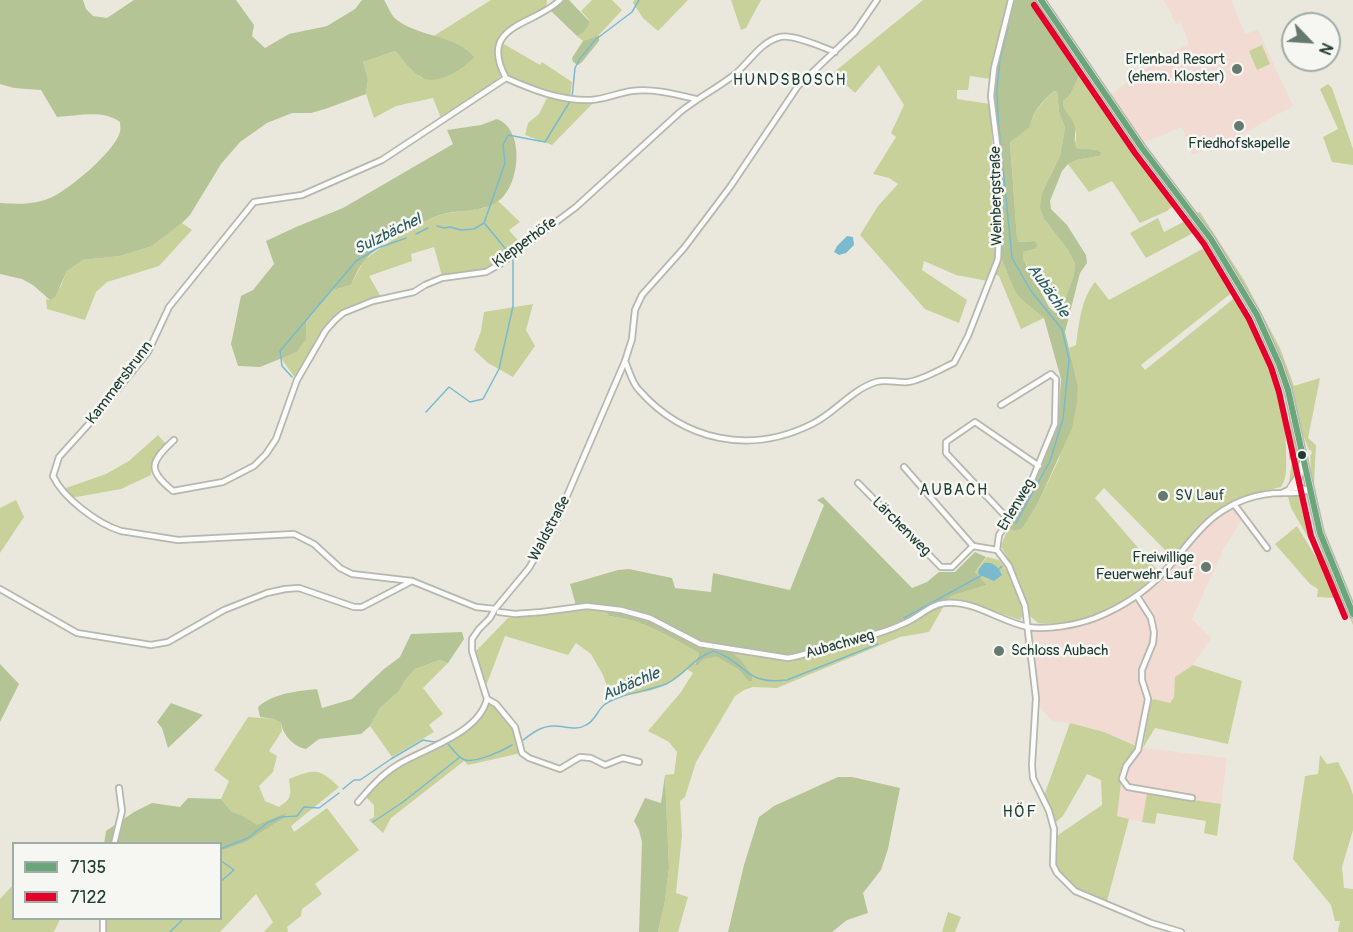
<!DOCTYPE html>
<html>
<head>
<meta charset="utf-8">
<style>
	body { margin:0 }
	#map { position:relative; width:1353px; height:932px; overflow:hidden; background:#eae8dd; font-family:Pangolin,sans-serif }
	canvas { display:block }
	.legend { position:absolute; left:12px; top:842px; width:210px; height:78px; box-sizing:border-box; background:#f6f6f2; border:2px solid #a0aca6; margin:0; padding:8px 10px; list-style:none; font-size:18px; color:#1f3d34 }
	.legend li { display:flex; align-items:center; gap:12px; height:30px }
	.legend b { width:30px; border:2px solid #a0aca6 }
	.north { position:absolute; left:1281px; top:12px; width:60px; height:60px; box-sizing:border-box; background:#f6f6f2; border:2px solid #a0aca6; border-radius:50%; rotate:115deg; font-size:16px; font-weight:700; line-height:24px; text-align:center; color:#1f3d34 }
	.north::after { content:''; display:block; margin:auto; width:21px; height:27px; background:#66796f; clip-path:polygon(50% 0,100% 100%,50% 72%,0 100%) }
</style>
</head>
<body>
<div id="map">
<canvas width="1353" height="932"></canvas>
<ul class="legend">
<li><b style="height:8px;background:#6ba57a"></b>7135</li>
<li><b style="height:8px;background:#e4002b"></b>7122</li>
</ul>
<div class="north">N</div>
</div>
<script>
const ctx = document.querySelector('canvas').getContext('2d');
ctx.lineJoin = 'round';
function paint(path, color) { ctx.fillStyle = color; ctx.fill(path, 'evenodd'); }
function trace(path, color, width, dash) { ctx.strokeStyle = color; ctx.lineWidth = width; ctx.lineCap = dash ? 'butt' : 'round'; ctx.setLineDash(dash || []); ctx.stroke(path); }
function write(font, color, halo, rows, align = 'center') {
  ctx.font = font + ' Pangolin,sans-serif'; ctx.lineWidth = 5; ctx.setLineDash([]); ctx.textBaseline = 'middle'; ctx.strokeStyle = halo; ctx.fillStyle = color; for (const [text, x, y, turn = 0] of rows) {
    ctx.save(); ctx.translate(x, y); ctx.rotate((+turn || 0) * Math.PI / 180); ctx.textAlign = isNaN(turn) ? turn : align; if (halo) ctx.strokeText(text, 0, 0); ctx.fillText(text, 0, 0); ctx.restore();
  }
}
const built = new Path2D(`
	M1164,0h67l14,34 13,-4 35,76 -61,34 -40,15 -10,-28 -39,16 -33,-48 51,-38 28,-13 -8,-21 -5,1z
	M1234,502l8,17 -18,29 -32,71 19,19 -18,27 -18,12 -1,20 -4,7 -16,-5 -11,49 84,10 -6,46 -74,-10 -5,28 -25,-6 6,-49 13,-21 -32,-14 -34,-9 -18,-2 -12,-14 -7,-2 -1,-19 -8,-41v-17l14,-5 23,-1 47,-12 35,-22 58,-63 14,-11z`);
const green = new Path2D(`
	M491,0h56l-1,9c-30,14 -61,26 -45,65 -5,16 -45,35 -60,44l-8,-20 -37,8 -22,12 -8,-24 2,-15 -5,-17 32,-11 26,27 34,-34 -23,-7z
	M592,0h20l10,10 -23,25 -16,6 -6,-5 6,-3 6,-13 -8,-9z
	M634,0h54l-30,31 -15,-13 -10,-15z
	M731,0h30l-15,28 -5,2z
	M923,0h87l-19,79 -21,-3 -2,14h-11v9l33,5 7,124 -1,29 -8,24 -32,-6 -32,-14 -2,9 45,30 -8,23 -34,-14 -65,-74 18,-29 20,-22 -9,-6 -16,-4 23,-37 -5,-4 13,-28 -25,-40 -24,28 -22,-20z
	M502,43l38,22 2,-3 30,20 -2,16c-23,-6 -86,-18 -68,-55z
	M1262,45l8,19 -13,6 -8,-19z
	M1081,72c30,45 59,91 96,130l-10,9 -27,12 -28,-42 -23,11 -21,-28 7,-4 24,-4 -1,-6 -23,-2c-1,-5 2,-9 1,-15 -2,-11 -13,-19 -13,-32l7,-6z
	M1328,84l4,4 21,61v16l-21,-3 -9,-25 15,-8 -18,-40z
	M1054,91h3l2,21 6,16 -5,28 -18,37 2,26 24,31 7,14 -1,10 -12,36 -7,3 -32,-54v-7l12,-3 -1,-8 -15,1 -2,-3 -7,-98 20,-14c3,-17 12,-24 24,-36z
	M548,96l25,6 23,-2 -44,45 -27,-10 3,-12 11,-9z
	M498,201l22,21 -11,8 13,15 -19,15 -19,11 -42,5 -8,-29 -23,7 1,7 -43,15 12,21c-12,3 -29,7 -39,15 -21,16 -33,44 -47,66l-14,-20 16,-6 9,-12v-18l27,-32 18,-5 13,-25 49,-35 30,-11 41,-6z
	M1200,212l44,68 36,68 14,38 26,-8 -12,60 8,7 -2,38 -2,1 -2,-29 2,-1 -1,-4h-2l-8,-20 -13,-53 -13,-32 -36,-67 -43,-65z
	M1158,218l6,14 27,-14 -1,8 5,6 -49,26 -16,-25z
	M182,223l10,7 -33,36 -52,16 -11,10 -11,28 -38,-11 -1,-10 4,1 11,-14 6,-15 16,-11 37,-4 32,-10z
	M1196,223c32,44 63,93 83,145 6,17 9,36 13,54 5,17 14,48 -3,61l3,-22 -3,-2c0,-17 2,-34 -1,-51 -10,-57 -56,-135 -93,-180l-1,-3z
	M1206,247l28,44 -93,74 4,5 92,-74c20,38 42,78 48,122 1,10 0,22 1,33 0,12 2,26 -5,36 -53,12 -74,29 -109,70l-68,-69 -9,10 64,74c-31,30 -75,56 -121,51l-8,-7 -11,-36 -18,-34 7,-18 6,3 8,-2 16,-26 21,-44 19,-73 -9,-38 7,-3c3,-21 5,-46 19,-63l14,18z
	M1000,255l15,37 8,9 21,17 -23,11 -22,-53 -4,-2z
	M533,304l-7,26 9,16 -22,31 -25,-14 -14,-13 7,-19 3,-19z
	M158,435l8,9c-9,11 -14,17 -15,31l-30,14 -50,9 -8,-9 43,-15 23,-13z
	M1300,496l4,1 2,5 6,32 -1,1 17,28 25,58v4l-20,-44 -42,-73 -3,-11z
	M16,500l8,17 -24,36v-45z
	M1297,526c7,12 40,62 38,72l-18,-1 1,-8 -8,-5 -35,-40z
	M987,557l12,3 14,19 10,36 -3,5 -47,-16 -25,-4 1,-4 38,-11 -12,-13z
	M945,604l-16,28 -29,5 -123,51 -24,-1 -9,3 -9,6 -39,66 -11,35 -5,4 2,35 -6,57 12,4 -10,35h-20l7,-31 4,-33 -4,-93 9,-1 3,-22 -8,-10 -21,-11 33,-39 12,-19 -6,-4c-20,22 -48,24 -76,29l-8,-23 -12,-21 -15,-11 -8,12 -63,-19 -19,50 -12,-33 34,-35 69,-9 28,1 4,6c35,4 59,20 90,37l-4,11 3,1 6,-6 13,-2 22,13 9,11 4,-6 -10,-14 -14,-11 52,9h19l28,-10 49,-12 24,-8 32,-20z
	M440,660l8,3 -25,25 20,26 -14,11 5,7 -42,25 -22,-31 10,-18 19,-17 7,-12 9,-10z
	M1193,665l49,16 -14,63 -73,-16 -12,20 8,-47 3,-2 16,4 4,-6 1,-20z
	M488,703l5,1 21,27 7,22 -53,12 -4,-4 -73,57 -8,15 -14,-13 5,-3v-12l-9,-9c11,-12 22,-23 36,-31 22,-14 79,-35 87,-62z
	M248,717l26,2 7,4 1,8 -13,20 8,5 -4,16 -14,14 6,15 14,6c14,-9 12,-13 10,-28 25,-10 30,-12 50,8l-48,39 3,6 33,-24 32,42 -44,34 7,10 -20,15 -1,7 -14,11 1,5h-24l9,-10 -17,-28 -36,38h-115v-13l115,-1 1,-67 25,-9 38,-24 1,-4 -28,12 -14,-10 -12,-5 -10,-12 8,-18 -15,-11z
	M1070,723l34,9 32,14 -13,21 -6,49 12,3 -22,82c-24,-10 -52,-16 -51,-47 0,-7 -1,-13 2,-19l44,-30 -1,-25 -14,-6 -24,42 -7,6 -12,-26z
	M1320,755l7,9 11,-2 11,21 4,12v35l-11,37 2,21 9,1v43h-15l2,-11h-5l-4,-16 -38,-46 12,-83 13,-2z
	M1147,793l74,11 -4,32 -13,-3 2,-12 -49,-8 -2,11 -13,-2z
	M13,885l1,33 46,1 -6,13h-54v-33z
	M948,912l13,5 -6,15h-13z`);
const forest = new Path2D(`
	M0,0h83l3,9 7,7 14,2 27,-18h102l18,25 -2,11 13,12 24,-14 38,-8 28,-17 7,-9h22c4,6 7,16 13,20 22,17 59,15 77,37 -10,12 -36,28 -51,21 -10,-4 -20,-19 -28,-27l-32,11 5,17 -2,15 -41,15 -14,4h-19l-25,10 -27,19 -19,22 -31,51 -8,8 -30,23 -32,10 -37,4 -16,11 -12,26 -5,3 -17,-15 -11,-6 -22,-5v-71c17,1 34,2 50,-5 19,-8 65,-47 70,-66 1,-3 0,-7 0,-10 -17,-13 -43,-6 -63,-5l-16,-27 -27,-2 -14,-4z
	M563,0h6l20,21v3l-6,9 -6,3 -26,-25z
	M1012,0h28l41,72 -11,23 -7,6c0,10 7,14 11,23 3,8 -1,16 2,24l22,2 3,3 -2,3 -23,4 -8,4 -6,7 -12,30 1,8 16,16 19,30 1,8 -7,10 -15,59 13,54 -1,17 -5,25 -34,75 -16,26 -8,2 -6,-3 20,-30 30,-73 3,-46 -17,-61 -21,-17 -8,-9 -15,-37 1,-65 -8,-86 1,-24zM1054,91h3l2,21 6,16 -5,28 -18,37 -2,14 4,12 24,31 7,14 -1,10 -12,35 -7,4 -6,-6 -26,-48v-7l12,-3 2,-4 -2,-4 -16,1 -2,-4 -7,-96 20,-15c3,-17 11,-24 24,-36z
	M599,35v6l-17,21 -4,3 -5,-3 -1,-4 11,-17z
	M497,119c29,11 23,69 0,83 -16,10 -37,8 -54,12 -20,6 -67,31 -79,47 -6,7 -9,16 -13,24l-18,5 -27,32v18l-9,12 -37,15 -22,-1 -7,-22 10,-48 12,-6 21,-26 -8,-23 30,-14 47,-19 110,-64 -6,-14 34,-5z
	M823,497l89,91 15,-6 12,-10h16l20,-20 11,5 -11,15 12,13 -37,11 -2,4 -12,3 -35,20 -96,30 -16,3 -60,-6 13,11 10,14v6h-4l-9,-11 -22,-13 -13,2 -6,6h-3l4,-12c-31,-17 -55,-33 -90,-37l-4,-6 -28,-1 -7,-25 48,-14 11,-1 43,9 3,10 36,4 2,-19 77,17 34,-85 -7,-5z
	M462,632l2,7 -16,24 -8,-3 -25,9 -9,10 -7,12 -19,17 -10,18 -9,8 -42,5 -13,10c-12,-2 -23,-14 -25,-26l-7,-4 -14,-2 -2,-10c16,-14 39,-16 59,-18l5,19 30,-9 32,-30 16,-12 11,-23z
	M0,664l19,20 -19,38z
	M171,703l32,12 -35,33 -6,-20 -5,-6z
	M665,775l4,93 -4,33 -7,31h-19l3,-90 -3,-12 -5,-9 11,-23 16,5z
	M838,777h14l48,11 -12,61 -7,21 -18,23 5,20 -21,7 -15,12h-104l16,-67 15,-48 15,-11z
	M188,798l33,1 10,12 12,5 14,9 29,-12 -2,5 -38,24 -25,9 -1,-7h-116l2,-13 28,-19 18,-9 28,4z`);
const water = new Path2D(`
	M847,236l6,1 1,8 -8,8 -7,2 -5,-3 3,-6z
	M984,563c10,-1 14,4 18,12l-8,6 -16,-7 1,-5z`);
const stream = new Path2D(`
	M1008,27l-8,33 -3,30 1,28 14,140 19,33 31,38 7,31 -6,59 -13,42 -34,62
	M485,224l24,29
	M437,226l7,2 6,-1 11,3 13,-1 10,-6 21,-60 -2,-18 5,-10 37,7 27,-44 3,-30 4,-8 16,-20 37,-28 7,-12
	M416,234l12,-6
	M292,377l-10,-11 -2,-15 76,-90 22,-13 28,-10
	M426,412l23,-25 21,15 13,-3 16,-30 14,-63v-47
	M998,570l4,-4
	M904,618l78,-43
	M522,741c10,-8 19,-15 32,-15 11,0 23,5 32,-1 9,-4 11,-14 18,-20 14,-11 45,-14 62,-21 18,-8 29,-28 48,-33 35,13 29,34 73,29l91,-36
	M447,743c5,5 11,15 18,17 11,3 37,-9 47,-15
	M343,789l11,-9h6l31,-21 32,-19 11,2 8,-2
	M373,822l30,-20 57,-45
	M220,849l28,-11 19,-15 14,-6 16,-1 7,-9 15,1 20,-15
	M220,860l14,10 -14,12
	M170,932l14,-14`);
const street = new Path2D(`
	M560,0c-26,26 -83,24 -54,78 27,12 55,23 85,22 14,-1 27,-7 41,-9 20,-3 43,3 64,8
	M625,361c4,9 7,22 14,29 45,51 111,65 173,34 23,-11 39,-34 64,-42 10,-3 22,1 32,0 15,-2 32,-13 46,-19l14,-27 30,-77 2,-48 -1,-50 -8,-65 3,-28 17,-68
	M1001,405l50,-31 5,5 -1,45 -30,73 -26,38 -2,15 12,16 16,40 11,92 -4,67 1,13 16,33 5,18 -1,36 4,8 18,18 76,32 30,9
	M174,440c-24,22 -27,30 -1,51l50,-9 31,-16 12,-12 10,-15 21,-59 29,-50 9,-10 8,-7 30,-12 41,-9 11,-7 17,-7 44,-6 14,-8 76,-57 103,-94c17,-14 37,-24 55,-38 15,-12 26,-33 46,-38 13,-3 42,10 55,15
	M904,467l69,79 24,4
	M858,483l83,84h11l21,-21
	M1282,493c9,-5 16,-7 26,-3
	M1234,504l33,44
	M1008,519l-62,-66v-11l29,-20 64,44
	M0,589l77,44 74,12 17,-3 56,-32 43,-17 18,-4 14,-1 55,19h8l50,-26
	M1137,596l14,22 3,14 -1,11 -11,27v10l6,19 -10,51 -12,16 -4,13 6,8 64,11
	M495,609l-19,-2 -64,-26 -60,-7 -12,-6 -26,-24 -20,-10 -116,6 -57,-9c-23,-7 -58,-33 -68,-55l6,-19 38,-42 51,-63 21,-45 85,-105 48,-7 80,-35 124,-82
	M499,612l16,2 27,-2 45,-6 34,4 29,8 50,26 88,14c16,-2 29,-9 44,-13 25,-6 50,-11 73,-22 14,-6 26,-19 40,-20 29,-3 56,19 83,24 20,3 48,-2 67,-9 25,-10 49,-25 68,-45 18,-18 31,-41 52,-57 20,-15 42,-23 67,-23 10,0 17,1 27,-3
	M487,699l9,5 19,23 7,26 7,5 31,11 20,-12 11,1 14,7 18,-7 16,4
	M358,802c12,-14 24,-28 41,-38 27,-16 80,-31 88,-65l-15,-48v-12l7,-10 11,-11 5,-9 34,-41 28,-49 68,-158 7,-22 3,-29 7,-15 42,-47 46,-61 68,-101 57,-54 22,-32
	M114,844l8,-33 -3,-23
	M103,932v-14`);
const secondary = new Path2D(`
	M1041,0l101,148 69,91 46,76 22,49 9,26 32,143 33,81
	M1291,488l7,-10 5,-15`);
const bus1 = new Path2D(`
	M1041,0l101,148 69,91 46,76 22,49 9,26 32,143 33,81`);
const bus2 = new Path2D(`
	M1034,5l101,148 69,91 45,75 22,48 8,25 32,144 34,81`);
const markers = [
	[1237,69,6,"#66796f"],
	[1239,126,6,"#66796f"],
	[1302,455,5,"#1f3d34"],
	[1163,496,6,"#66796f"],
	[1206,567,6,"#66796f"],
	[999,651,6,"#66796f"]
];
const poiNames = [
	["Erlenbad Resort",1225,60],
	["(ehem. Kloster)",1225,77],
	["Friedhofskapelle",1239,144,"center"],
	["SV Lauf",1175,496,"left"],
	["Freiwillige",1194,558],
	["Feuerwehr Lauf",1194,575],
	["Schloss Aubach",1011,651,"left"]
];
const streetNames = [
	["Weinbergstraße",997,196,-91],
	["Klepperhöfe",525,243,-36],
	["Kammersbrunn",120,383,-53],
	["Erlenweg",1017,505,-59],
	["Lärchenweg",901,527,45],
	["Waldstraße",550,529,-62],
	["Aubachweg",840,645,-16]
];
const neighbourhoodNames = [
	["HUNDSBOSCH",790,81],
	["AUBACH",954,491],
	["HÖF",1020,813]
];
const waterNames = [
	["Sulzbächel",388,235,-26],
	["Aubächle",1048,291,55],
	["Aubächle",631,685,-23]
];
paint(built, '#f1dbd2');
paint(green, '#c8d199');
paint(forest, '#b5c494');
paint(water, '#7abacf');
trace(stream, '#7abacf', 1.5);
trace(street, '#b6b7b0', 8);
trace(secondary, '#b6b7b0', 10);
trace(street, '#fcfcfa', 4.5);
trace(secondary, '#f5f2ec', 7);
trace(bus1, '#6ba57a', 6);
trace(bus2, '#e4002b', 6);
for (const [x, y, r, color] of markers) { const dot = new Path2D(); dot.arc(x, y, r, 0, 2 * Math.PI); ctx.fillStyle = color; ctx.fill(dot); trace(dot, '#f6f6f2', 2); }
write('15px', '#1f3d34', '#f6f6f2', poiNames, 'right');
write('15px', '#1f3d34', '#f6f6f2', streetNames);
ctx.letterSpacing = '1.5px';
write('16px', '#1f3d34', '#f6f6f2', neighbourhoodNames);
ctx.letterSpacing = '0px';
write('italic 16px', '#2c5d61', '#f6f6f2', waterNames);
</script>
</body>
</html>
